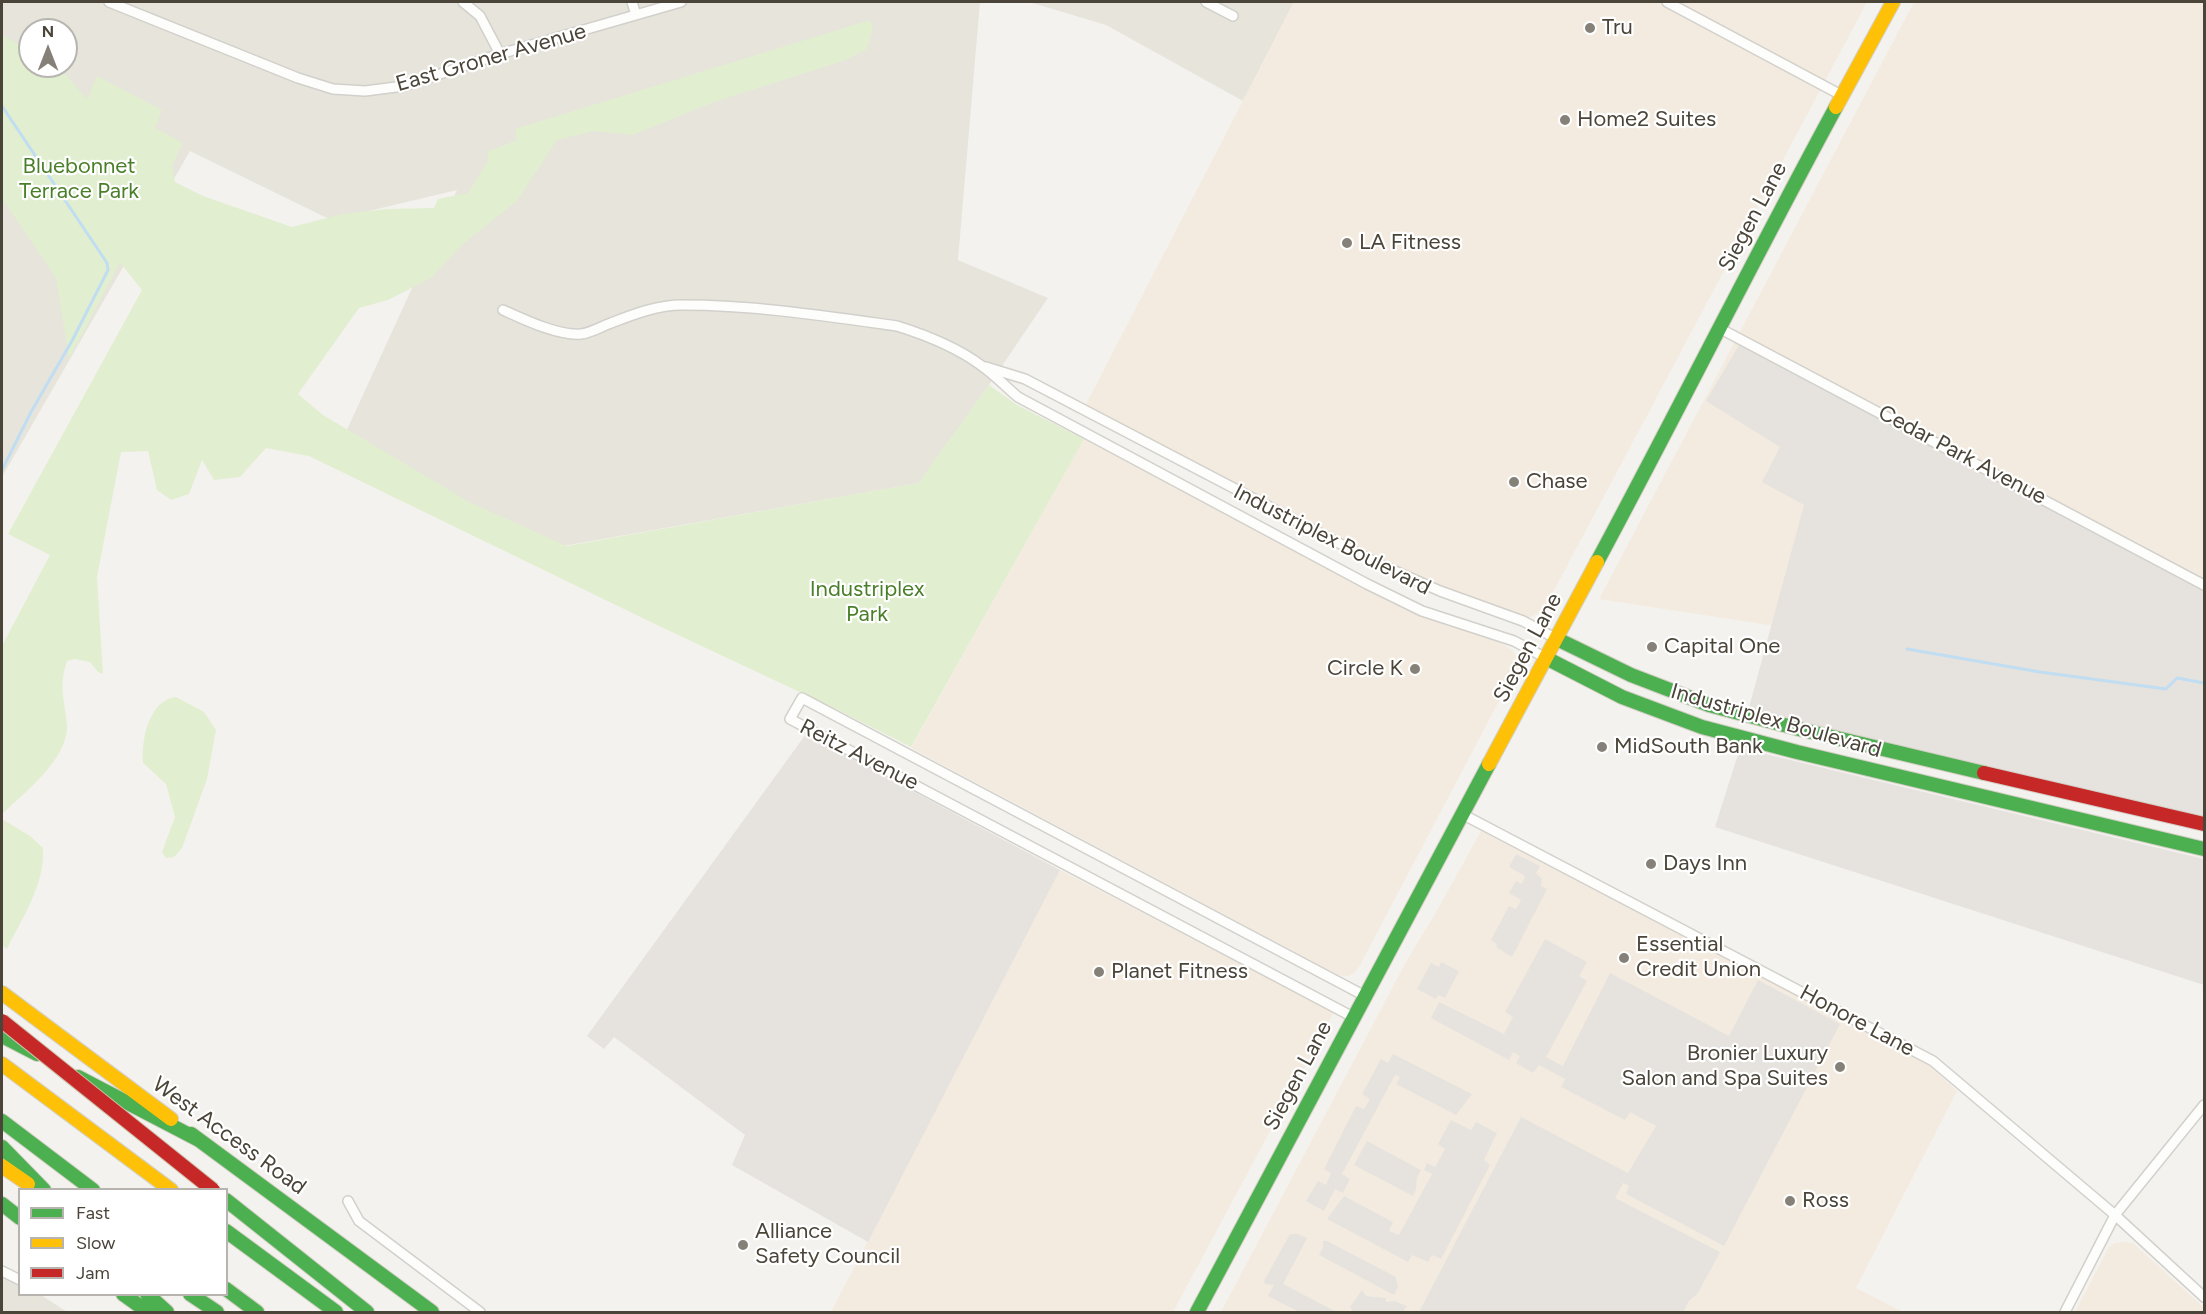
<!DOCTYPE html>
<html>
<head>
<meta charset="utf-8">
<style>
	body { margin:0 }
	#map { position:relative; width:2206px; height:1314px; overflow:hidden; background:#f4f2ee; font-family:Figtree,sans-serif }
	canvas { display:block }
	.frame { position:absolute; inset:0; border:3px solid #4b4439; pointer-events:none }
	.legend { position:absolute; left:18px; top:1188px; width:210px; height:108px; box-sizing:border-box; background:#fff; border:2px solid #b7b4b0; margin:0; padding:8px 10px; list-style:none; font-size:18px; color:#4b4439 }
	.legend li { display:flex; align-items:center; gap:12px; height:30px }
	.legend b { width:30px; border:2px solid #b7b4b0 }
	.north { position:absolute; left:18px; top:18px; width:60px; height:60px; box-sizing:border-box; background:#fff; border:2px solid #b7b4b0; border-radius:50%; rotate:0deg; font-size:16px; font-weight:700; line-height:24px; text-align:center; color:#4b4439 }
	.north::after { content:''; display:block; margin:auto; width:21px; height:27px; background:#868178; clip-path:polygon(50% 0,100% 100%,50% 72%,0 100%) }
</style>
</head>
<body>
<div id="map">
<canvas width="2206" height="1314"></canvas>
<div class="frame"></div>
<ul class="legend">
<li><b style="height:8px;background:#4caf50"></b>Fast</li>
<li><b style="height:8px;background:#ffc107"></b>Slow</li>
<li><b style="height:8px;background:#c62828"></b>Jam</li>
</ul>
<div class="north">N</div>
</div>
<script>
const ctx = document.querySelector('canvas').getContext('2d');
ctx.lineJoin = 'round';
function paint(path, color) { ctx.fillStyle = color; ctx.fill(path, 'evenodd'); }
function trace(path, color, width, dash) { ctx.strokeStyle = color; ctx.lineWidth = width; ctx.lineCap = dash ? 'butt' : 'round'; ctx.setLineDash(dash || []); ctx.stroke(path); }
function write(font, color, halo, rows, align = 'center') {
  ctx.font = font + ' Figtree,sans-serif'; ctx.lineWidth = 4.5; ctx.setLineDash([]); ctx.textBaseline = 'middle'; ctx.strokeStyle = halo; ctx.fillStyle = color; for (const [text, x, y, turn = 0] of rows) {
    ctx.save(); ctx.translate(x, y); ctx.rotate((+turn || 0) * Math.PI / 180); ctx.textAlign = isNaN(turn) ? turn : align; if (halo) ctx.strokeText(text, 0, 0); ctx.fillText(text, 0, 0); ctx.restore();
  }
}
const residential = new Path2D(`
	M2,2h978l-22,258 90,38 -59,87 -70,98 -384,68 -201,-93 123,-268 -126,30 -141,-69 -188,326zM30,30h36v36h-36z
	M1029,2h265l-51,99 -137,-76z
	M2,1270l17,10 1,14 21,1 26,17h-65z`);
const commercial = new Path2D(`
	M1294,2h573l-324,609 -20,10 -83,-30 -357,-181z
	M1914,2h290v676l-45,7 -560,-86z
	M1084,439l322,171 90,30 16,10 5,7v10l-158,300 -6,7 -5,2 -10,-1 -427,-227z
	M1481,831l424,220 26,16 26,24 -101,197 47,24h-682l186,-352 28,-46z
	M1060,870l274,142 -161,300h-342z
	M2123,1242l10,1 71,65v4h-129l34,-65 6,-4z`);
const industrial = new Path2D(`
	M1742,340l462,245v232l-457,-102 57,-210 -42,-23 18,-35 -74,-46z
	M806,734l254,136 -192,372 -136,-77 13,-30 -131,-98 -10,12 -17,-13z
	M1740,748l464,111v126l-489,-158z`);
const green = new Path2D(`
	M870,20l3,9 -6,20 -24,12 -129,41 -81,33 -39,-4 -37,9 -40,61 -55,44 -31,33 -43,22 -29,8 -61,86 25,21 148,88 96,43 351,-63 71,-98 28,20 67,34 -173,308 -71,-36 -181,-85 -350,-170 -43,-8 -26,29 -26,3 -12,-20 -13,34 -18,6 -14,-10 -9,-39 -27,1 -24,125 6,97 -5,-2 -8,-10 -15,-3 -8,2c-9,26 -2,39 0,65 1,33 -43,67 -65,88v-168l48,-91 -42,-21 134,-244 -22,-27 -51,96 -13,-81 -54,-79v-75l1,-2 -1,-3v-84l28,15v16h28l29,33 10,-23 65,34 -7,18 28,15 -11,22 3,17 28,14 89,31 50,-13 45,-5 47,-1 4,-9 30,-6 20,-32 -1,-9 30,-12 -2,-11z
	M176,697l28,15 12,18 -9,49 -25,69 -8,9 -8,1 -4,-6 13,-35 -9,-33 -23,-21c-2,-23 6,-63 33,-66z
	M2,819l28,17 13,12c2,37 -20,68 -36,101l-5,-4z`);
const parking = new Path2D(`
	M910,811l48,35 -16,21 -48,-35z
	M1516,854l24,12 -4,7 6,6 -1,7 6,3 -35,68 -16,-10 1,-3 -6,-4 18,-34 7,3 5,-9 -12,-7 7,-12 6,3 3,-8 -16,-9z
	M999,898l1,6 27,18 -77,112 5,2 5,-6 6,4 -5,7 4,6 -33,45 7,7 -79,107 -7,-4 -5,7 -56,-39 5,-7 -7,-6 144,-200 8,4 14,-20 -8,-6 25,-35 6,4 5,-5z
	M1545,939l42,23 -8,14 8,5 -41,76 17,9 47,-93 119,63 29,-56 82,44 -116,222 -98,-52 3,-8 -6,-3 -8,15 105,54 -22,41 -9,8 -6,11h-264l102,-195 107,56 28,-47 -26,-14 -5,8 -64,-33 4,-8 -26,-14 -6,8 -17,-10 4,-7 -7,-4 -4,8 -78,-42 8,-16 65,32 9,-17 -8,-5z
	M1441,962l18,9 -14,27 -7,-3 -2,4 -19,-10 14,-26 8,4z
	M1393,1054l79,40 -16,21 -60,-31 4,-7 -5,-2 -53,99 8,5 -7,14 -8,-4 -11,22 -18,-10 12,-20 8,4 5,-12 -7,-4 32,-63 8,3 6,-10 -8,-5 19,-35 7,4z
	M1451,1120l20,10 5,-8 21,11 -13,27 6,5 -49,94 -9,-4 -4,7 -16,-7 -4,7 -81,-43 17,-23 49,26 -4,9 10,4 33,-61 -8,-4 3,-7 8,4 10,-18 -7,-5z
	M1367,1141l54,29 -4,7 -1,12 -3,7 -59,-31z
	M1290,1234h8l9,4 -24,46 54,28h-38l-31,-16 6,-11 -9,-1 -1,-3z
	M1323,1241h4l69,36 2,10 -4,8 -75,-40 4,-7z
	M1362,1290l4,6 20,2v4l9,-1 12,5 -4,6h-50l-3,-5z`);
const stream = new Path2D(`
	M2,106l105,157 1,7 -35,69 -42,73 -29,58
	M1907,649l133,23 126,17 11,-11 27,5`);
const street = new Path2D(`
	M109,2l189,76 35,11 32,2 39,-5 96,-32 181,-52
	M463,2l17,14 20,38
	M632,2l4,13
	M1206,2l27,14
	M1667,2l176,94
	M503,310c20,9 55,26 78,24 10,-1 21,-8 30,-11 23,-9 47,-18 71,-18 72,0 144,11 215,21 29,9 61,22 85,40 13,9 24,21 36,31l349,187 55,27 92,30 32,17
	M1719,328l485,257
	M986,367l39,12 352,184 63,28 83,30 34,18
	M1462,814l471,247 182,154 89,82
	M1353,1017l-563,-298 12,-21 563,298
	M348,1201l11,20 121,91
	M2,1271l18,9
	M2065,1312l50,-97 89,-110`);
const fast = new Path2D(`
	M1597,562c81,-151 157,-304 239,-455
	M1557,639l74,36 78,30 94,25 181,43
	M1546,658l76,39 80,30 95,25 407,97
	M2,1036l35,18
	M78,1077l121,63
	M2,1121l91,69
	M191,1134l241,178
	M2,1147l42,43
	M226,1200l141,112
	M2,1204l18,14
	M226,1231l110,81
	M226,1289l31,23
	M123,1294l25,18
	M147,1294l20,18
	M190,1294l27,18
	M1197,1312l292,-548`);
const slow = new Path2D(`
	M1836,107l57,-105
	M1489,764l108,-202
	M2,993l169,126
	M2,1064l169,126
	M2,1166l26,18`);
const jam = new Path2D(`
	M1984,773l220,51`);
const jamBridge = new Path2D(`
	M2,1021l211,169`);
const markers = [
	[1590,28,6,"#868178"],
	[1565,120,6,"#868178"],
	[1347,243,6,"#868178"],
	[1514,482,6,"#868178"],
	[1652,647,6,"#868178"],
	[1415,669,6,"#868178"],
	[1602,747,6,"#868178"],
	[1651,864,6,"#868178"],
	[1624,958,6,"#868178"],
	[1099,972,6,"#868178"],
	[1840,1067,6,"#868178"],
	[1790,1201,6,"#868178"],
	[743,1245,6,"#868178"]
];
const poiNames = [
	["Tru",1602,28],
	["Home2 Suites",1577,120],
	["LA Fitness",1359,243],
	["Chase",1526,482],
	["Capital One",1664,647],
	["Circle K",1403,669,"right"],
	["MidSouth Bank",1614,747],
	["Days Inn",1663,864],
	["Essential",1636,945],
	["Credit Union",1636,970],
	["Planet Fitness",1111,972],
	["Bronier Luxury",1828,1054,"right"],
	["Salon and Spa Suites",1828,1079,"right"],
	["Ross",1802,1201],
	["Alliance",755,1232],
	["Safety Council",755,1257]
];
const streetNames = [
	["East Groner Avenue",491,58,-16],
	["Siegen Lane",1753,217,-62],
	["Cedar Park Avenue",1962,455,28],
	["Industriplex Boulevard",1332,540,27],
	["Siegen Lane",1528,648,-62],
	["Industriplex Boulevard",1776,721,16],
	["Reitz Avenue",859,755,27],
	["Honore Lane",1857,1021,28],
	["Siegen Lane",1298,1076,-62],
	["West Access Road",229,1136,36]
];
const parkNames = [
	["Bluebonnet",79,167],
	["Terrace Park",79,192],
	["Industriplex",867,590],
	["Park",867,615]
];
paint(residential, '#e7e4dc');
paint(commercial, '#f3ebdf');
paint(industrial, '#e6e2de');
paint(green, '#e1eecf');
paint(parking, '#e6e3df');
trace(stream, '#c0ddf1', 3);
trace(street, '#d2d0cb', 12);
trace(fast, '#d3cfc5', 16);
trace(slow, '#d3cfc5', 16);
trace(jam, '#d3cfc5', 16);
trace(street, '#fdfdfc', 9);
trace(fast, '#4caf50', 14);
trace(slow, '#ffc107', 14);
trace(jam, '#c62828', 14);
trace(jamBridge, '#ccbfa9', 16, []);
trace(jamBridge, '#c62828', 14);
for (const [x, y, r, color] of markers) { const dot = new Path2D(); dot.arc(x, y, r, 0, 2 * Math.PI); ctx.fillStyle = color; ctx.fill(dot); trace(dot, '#fff', 2); }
write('22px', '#4b4439', '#fff', poiNames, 'left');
write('22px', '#4b4439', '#fff', streetNames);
write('22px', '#4a7f2a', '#fff', parkNames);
</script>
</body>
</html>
